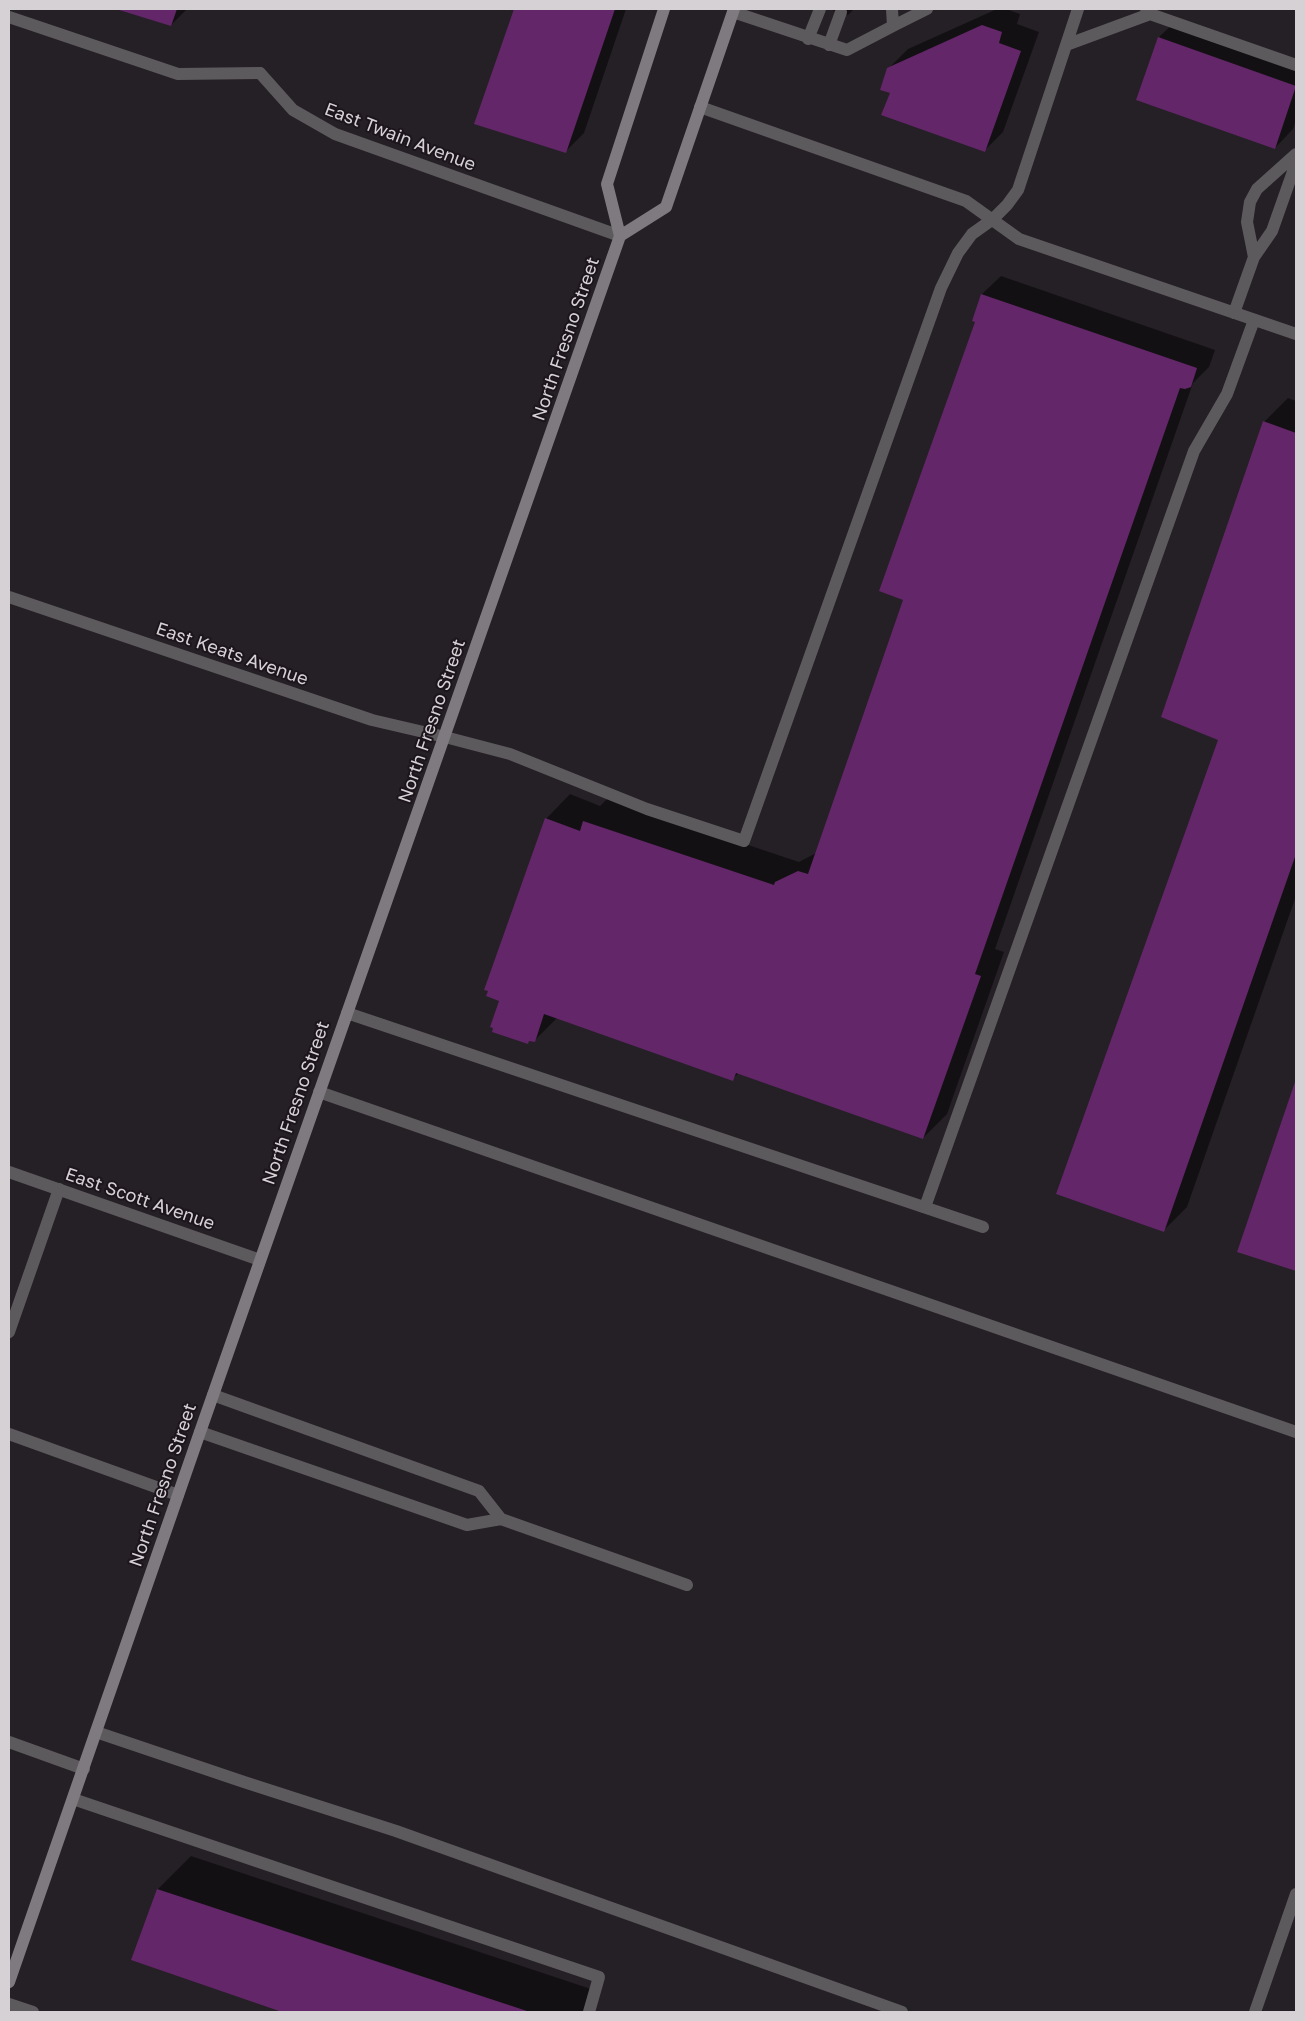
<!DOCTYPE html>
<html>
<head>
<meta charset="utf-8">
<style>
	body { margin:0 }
	#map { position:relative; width:1305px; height:2021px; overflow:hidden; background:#251f26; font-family:"Golos Text",sans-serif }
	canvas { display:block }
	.frame { position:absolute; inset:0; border:10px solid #d5d1d5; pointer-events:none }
</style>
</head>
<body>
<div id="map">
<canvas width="1305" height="2021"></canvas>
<div class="frame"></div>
</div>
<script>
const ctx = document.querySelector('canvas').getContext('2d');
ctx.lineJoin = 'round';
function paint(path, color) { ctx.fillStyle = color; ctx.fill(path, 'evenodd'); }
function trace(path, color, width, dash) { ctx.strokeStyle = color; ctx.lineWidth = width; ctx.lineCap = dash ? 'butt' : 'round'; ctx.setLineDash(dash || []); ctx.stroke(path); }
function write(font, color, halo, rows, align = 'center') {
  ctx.font = font + ' "Golos Text",sans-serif'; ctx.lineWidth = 4; ctx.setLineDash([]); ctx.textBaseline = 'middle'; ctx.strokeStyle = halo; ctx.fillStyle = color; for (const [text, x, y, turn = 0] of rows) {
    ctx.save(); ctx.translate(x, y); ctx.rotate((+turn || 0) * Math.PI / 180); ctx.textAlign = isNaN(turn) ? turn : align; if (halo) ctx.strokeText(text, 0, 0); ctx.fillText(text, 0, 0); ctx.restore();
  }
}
const shadow = new Path2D(`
	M122,9h65l-16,16z
	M515,9h111l-42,124 -19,19 -89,-29z
	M829,9h25l-6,6z
	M997,9h9l14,5 -3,10 22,8 -36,100 -18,18 -93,-57 -3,-25 19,-19z
	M1178,19l118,42v59l-3,9 -18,19 -116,-111z
	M1001,276l214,74 -6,17 -16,16 -198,566 9,3 -57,162 -24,24 -184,-65 -7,6 -175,-61 -23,23 -4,-1 -2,3 18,-224 24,-25 30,12 8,-8 191,64 17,-9 88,-254 73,-278 -4,-1 9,-26z
	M1288,398l8,3v495l-109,311 -24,24 101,-809z
	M1296,1081v189l-58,-19z
	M191,1856l409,136 -7,20h-307l-153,-53 25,-70z`);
const building = new Path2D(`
	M116,9h61l-6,17z
	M514,9h101l-49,144 -92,-29z
	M982,25l20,7 -3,11 22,8 -36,101 -104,-37 9,-22 -10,-3 7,-22z
	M1158,37l138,49 -21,63 -139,-49z
	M981,294l216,74 -6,19 -6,2 -5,-1 -205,586 6,2 -58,163 -187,-66 -3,8 -189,-67 -9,28 -6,-1 -1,3 -36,-12 1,-4 -3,-1 9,-26 -13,-5 2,-5 -4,-1 61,-172 35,13 3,-10 191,64 1,-3 23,-11 10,3 95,-274 -24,-9 96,-269 -3,-1z
	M1263,421l33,12v421l-132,378 -108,-38 162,-454 -57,-23z
	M1296,1079v192l-59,-19z
	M157,1889l373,123h-248l-151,-52z`);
const service = new Path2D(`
	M1146,9l4,5 146,51
	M733,12l114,38 46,-24 -1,-17
	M9,17l169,57 82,-1
	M893,26l34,-17
	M808,39l12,-30
	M829,45l12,-33
	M1066,45l84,-31
	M700,107l266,94 53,38 277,95
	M1254,257l18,-26 24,-68
	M1234,313l20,-56 -7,-35 3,-20 7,-13 39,-35
	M445,737l65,17 137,55 97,32 197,-553 17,-35 14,-19 21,-15 14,-14 11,-15 60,-181
	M347,1013l636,214
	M319,1092l977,340
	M925,1207l269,-756 33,-57 27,-74
	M9,1332l50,-143
	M213,1395l266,96 22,28
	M200,1432l267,93 34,-6 186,66
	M9,1434l169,61
	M96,1732l148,50 152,49 506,181
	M73,1799l526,178 -10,35
	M9,2004l24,8
	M1255,2012l41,-118`);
const minor = new Path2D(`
	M260,73l33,37 42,24 285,102
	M9,597l363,123 73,17
	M9,1172l251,88
	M9,1742l75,27`);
const secondary = new Path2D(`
	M620,236l46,-29 68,-198
	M9,1982l191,-550 420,-1196 -13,-52 57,-175`);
const streetNames = [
	["East Twain Avenue",400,137,21],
	["North Fresno Street",566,339,-71],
	["East Keats Avenue",232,654,19],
	["North Fresno Street",432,721,-71],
	["North Fresno Street",296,1103,-71],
	["East Scott Avenue",140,1199,19],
	["North Fresno Street",163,1485,-71]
];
paint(shadow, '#0007');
paint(building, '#632669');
trace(service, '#5d5a5d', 12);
trace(minor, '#5d5a5d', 12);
trace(secondary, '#7f7a7f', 12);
write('18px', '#d5d1d5', '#1c161c', streetNames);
</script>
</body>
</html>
